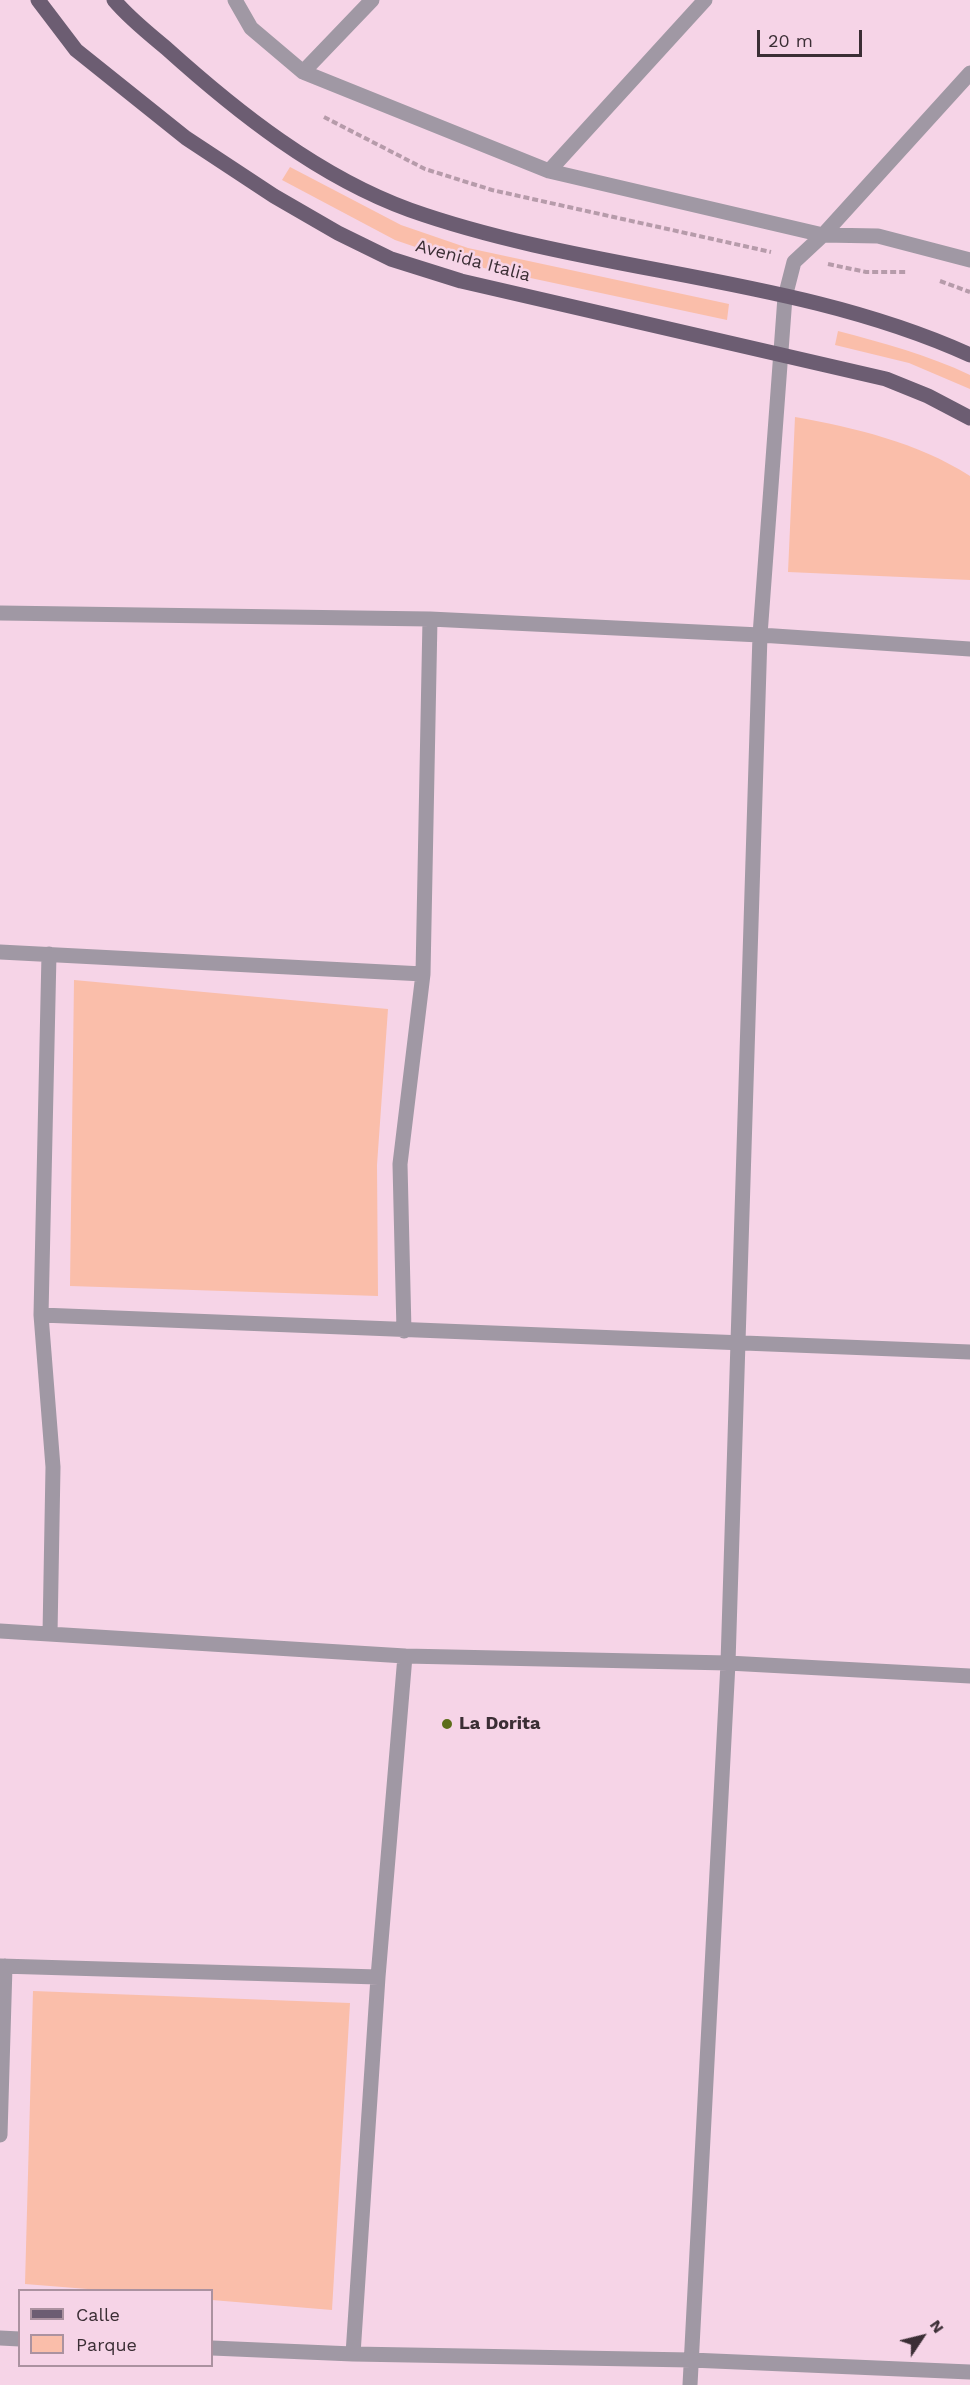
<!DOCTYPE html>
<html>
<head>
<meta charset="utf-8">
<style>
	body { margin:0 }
	#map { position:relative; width:970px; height:2385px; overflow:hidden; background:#f6d4e7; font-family:"Work Sans",sans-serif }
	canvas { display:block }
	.legend { position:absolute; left:18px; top:2289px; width:195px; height:78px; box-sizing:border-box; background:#f6d4e7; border:2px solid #ab92a0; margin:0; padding:8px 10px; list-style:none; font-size:18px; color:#3b2e35 }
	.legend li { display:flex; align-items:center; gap:12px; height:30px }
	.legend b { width:30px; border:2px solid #ab92a0 }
	.north { position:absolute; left:892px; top:2307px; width:60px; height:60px; -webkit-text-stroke:4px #f6d4e7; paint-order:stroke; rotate:55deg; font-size:16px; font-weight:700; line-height:24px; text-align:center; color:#3b2e35 }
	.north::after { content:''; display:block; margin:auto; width:21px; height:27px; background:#3b2e35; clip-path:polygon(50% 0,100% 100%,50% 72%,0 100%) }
	.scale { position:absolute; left:757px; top:30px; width:105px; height:27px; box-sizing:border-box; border:3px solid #3b2e35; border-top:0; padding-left:8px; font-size:18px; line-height:21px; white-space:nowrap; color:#3b2e35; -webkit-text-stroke:4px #f6d4e7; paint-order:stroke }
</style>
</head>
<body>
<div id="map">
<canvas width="970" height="2385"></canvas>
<ul class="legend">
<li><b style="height:8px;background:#6c5d72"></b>Calle</li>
<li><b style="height:16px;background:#fabeaa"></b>Parque</li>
</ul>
<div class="north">N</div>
<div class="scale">20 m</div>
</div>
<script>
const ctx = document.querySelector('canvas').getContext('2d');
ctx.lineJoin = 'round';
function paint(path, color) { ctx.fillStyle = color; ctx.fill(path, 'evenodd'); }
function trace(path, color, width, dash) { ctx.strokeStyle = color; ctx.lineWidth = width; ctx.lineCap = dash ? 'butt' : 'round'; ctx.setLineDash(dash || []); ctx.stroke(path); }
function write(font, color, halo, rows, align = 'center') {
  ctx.font = font + ' "Work Sans",sans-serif'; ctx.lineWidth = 5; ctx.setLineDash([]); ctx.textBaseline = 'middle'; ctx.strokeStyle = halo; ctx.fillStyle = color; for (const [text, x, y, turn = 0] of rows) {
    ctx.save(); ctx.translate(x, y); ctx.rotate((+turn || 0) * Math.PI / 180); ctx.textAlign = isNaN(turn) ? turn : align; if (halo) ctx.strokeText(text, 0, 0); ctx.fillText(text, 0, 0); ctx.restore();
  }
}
const green = new Path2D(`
	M290,167l111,58 67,23 261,56 -2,16 -262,-56 -70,-24 -113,-60z
	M838,331c46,12 90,24 132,44v14l-61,-26 -74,-18z
	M795,417c60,11 122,25 175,59v104l-182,-8z
	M74,980l314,29 -11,156 1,131 -308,-10z
	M33,1991l317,12 -18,307 -120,-10v-10h-112l-75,-6z`);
const path = new Path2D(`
	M324,117l101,52 67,21 279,62
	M828,264l38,8h41
	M940,281l30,11`);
const street = new Path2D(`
	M235,0l16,28 52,44 246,99 274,64 55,1 92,24
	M303,72l69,-72
	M549,171l156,-171
	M0,613l430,6 330,16 210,14
	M0,952l423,22
	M49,954l-8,361 12,152 -3,167
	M41,1315l929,37
	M404,1331l-4,-167 23,-190 7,-355
	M0,1631l405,25 323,7 242,13
	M0,1966l378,11
	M0,2135l5,-169
	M0,2338l20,1
	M212,2348l141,6 338,6 279,12
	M353,2354l25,-377 27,-321
	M690,2385l38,-722 32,-1028 25,-338 9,-35 29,-27 147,-162`);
const primary = new Path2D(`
	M38,0l38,50 110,88 88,58 64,37 53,26 70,22 425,98 42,17 42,22
	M114,0c15,18 34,33 52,48 71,64 153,129 244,162 181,64 384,65 560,145`);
const markers = [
	[447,1724,6,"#5c6d1a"]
];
const streetNames = [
	["Avenida Italia",473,261,15]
];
const poiNames = [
	["La Dorita",459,1724]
];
paint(green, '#fabeaa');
trace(path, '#b69baa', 4, [6, 3]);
trace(street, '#a098a4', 15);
trace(primary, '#6c5d72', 15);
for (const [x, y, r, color] of markers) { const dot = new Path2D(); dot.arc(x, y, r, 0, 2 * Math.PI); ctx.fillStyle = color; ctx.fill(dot); trace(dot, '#f6d4e7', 2); }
write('18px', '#3b2e35', '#f6d4e7', streetNames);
write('bold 18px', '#3b2e35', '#f6d4e7', poiNames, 'left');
</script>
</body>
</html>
